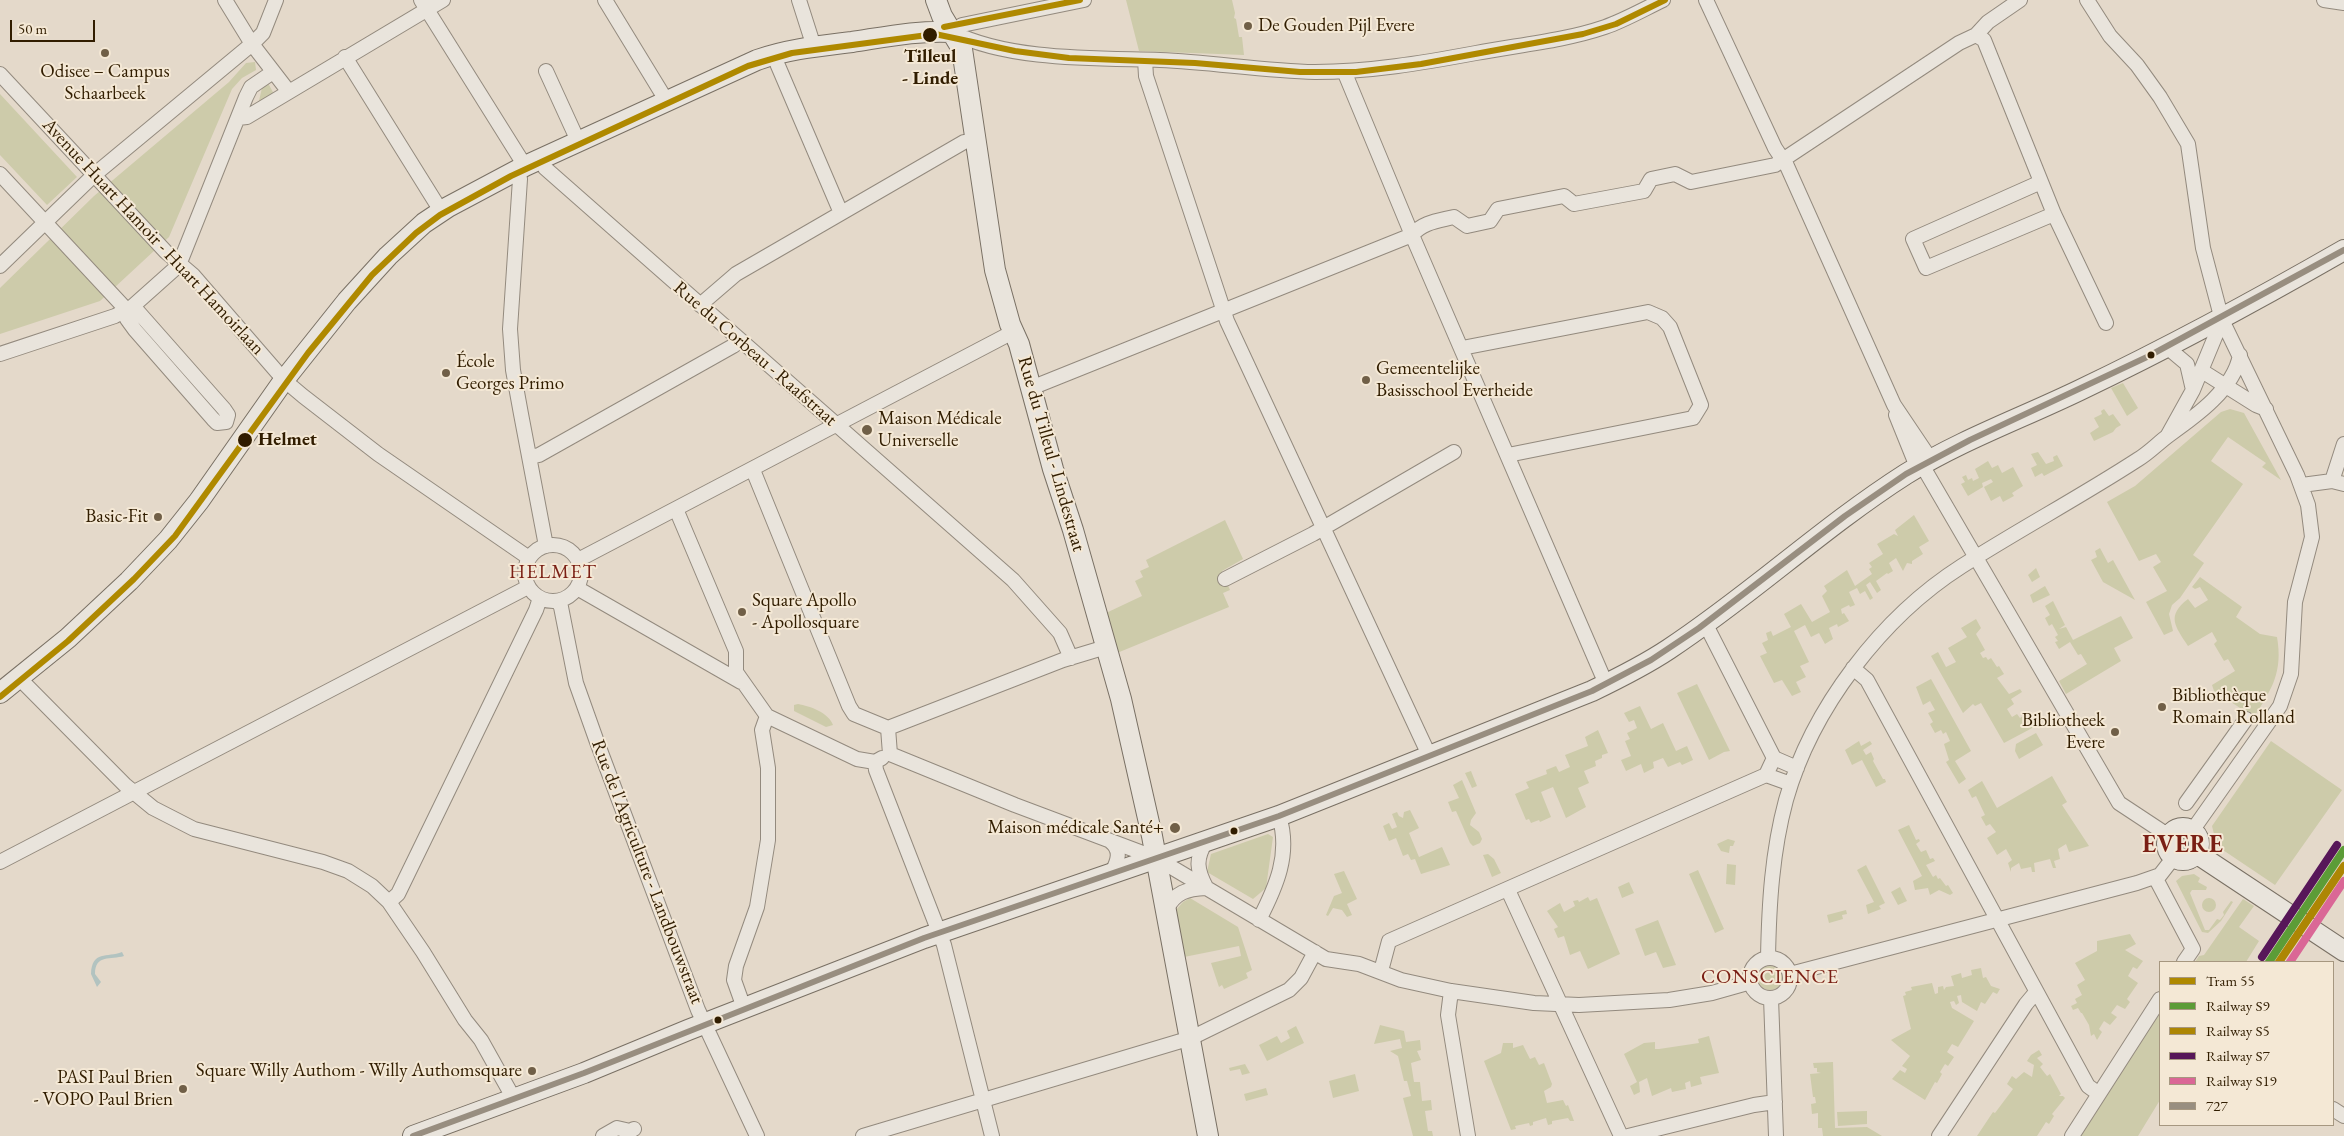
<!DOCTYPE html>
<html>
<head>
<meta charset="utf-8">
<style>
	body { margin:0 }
	#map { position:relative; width:2344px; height:1136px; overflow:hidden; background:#e4d9ca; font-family:"EB Garamond",serif }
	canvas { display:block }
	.legend { position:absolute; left:2159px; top:961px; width:175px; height:165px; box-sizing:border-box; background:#f4e8d5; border:1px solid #a69780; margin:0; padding:6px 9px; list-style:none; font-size:15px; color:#311d00 }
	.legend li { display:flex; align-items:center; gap:10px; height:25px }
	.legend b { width:25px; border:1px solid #a69780 }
	.scale { position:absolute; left:10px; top:20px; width:85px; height:22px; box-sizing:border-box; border:2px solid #311d00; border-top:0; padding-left:6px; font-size:15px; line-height:18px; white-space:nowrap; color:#311d00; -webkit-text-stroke:4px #f4e8d5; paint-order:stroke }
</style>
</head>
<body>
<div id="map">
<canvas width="2344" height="1136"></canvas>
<ul class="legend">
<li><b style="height:6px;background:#af8900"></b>Tram 55</li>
<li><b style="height:6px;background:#5c9c37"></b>Railway S9</li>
<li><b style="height:6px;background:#ad8604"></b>Railway S5</li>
<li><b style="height:6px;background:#571759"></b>Railway S7</li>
<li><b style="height:6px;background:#da6796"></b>Railway S19</li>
<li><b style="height:6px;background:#988e80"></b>727</li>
</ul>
<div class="scale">50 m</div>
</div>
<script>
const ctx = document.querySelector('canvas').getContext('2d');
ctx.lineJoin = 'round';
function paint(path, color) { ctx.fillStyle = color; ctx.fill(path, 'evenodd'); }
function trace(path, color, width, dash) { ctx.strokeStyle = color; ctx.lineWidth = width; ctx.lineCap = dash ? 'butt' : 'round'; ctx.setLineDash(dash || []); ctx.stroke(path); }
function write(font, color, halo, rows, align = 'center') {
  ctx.font = font + ' "EB Garamond",serif'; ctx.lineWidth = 4; ctx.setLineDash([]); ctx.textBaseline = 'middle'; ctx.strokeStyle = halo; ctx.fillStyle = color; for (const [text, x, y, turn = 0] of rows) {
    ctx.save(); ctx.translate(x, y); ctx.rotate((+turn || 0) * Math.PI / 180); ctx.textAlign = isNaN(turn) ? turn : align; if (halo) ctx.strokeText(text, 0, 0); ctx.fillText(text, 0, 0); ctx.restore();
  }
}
const green = new Path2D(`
	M1126,0h106l3,13 -1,5 2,1 3,18h3l2,18 -105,-4z
	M255,62l1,8 -14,8 -10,11 -63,148 -69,64 -100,33v-46l94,-92 135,-114 17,-19z
	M268,83l7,13 -17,9 4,-17z
	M0,94l77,83 -30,28 -47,-50z
	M2123,383l15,25 -11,8 -16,-28z
	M2104,409l5,7 4,-2 8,11 -5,3 -3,4 -19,9 -4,-8 9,-6 -5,-9 8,-4 -1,-3z
	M2230,409l14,4 37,67 -19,-13 4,-4 -38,-26 -17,24 32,23 -50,71 11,8 -24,35 -8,7 -3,9 4,17 -9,4 -18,-33 21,-11 -14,-24 8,-5 -5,-8 -17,7 -32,-59 28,-16 86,-74z
	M2038,452l8,12 8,-3 -1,-4 4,-2 6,11 -19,10 -2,-3 -7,4 -4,-9 6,-3 -6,-11z
	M1988,461l4,7 6,-3 4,8 11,-6 10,19 -11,7 2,3 -11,6 -3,-6 -9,5 -7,-14 9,-5 -2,-3 -9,4 1,4 -15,9 -7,-12 4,-2 -3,-5 4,-2 2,5 4,-2 1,3 6,-3 -4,-9z
	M1914,515l15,26 -10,6 4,7 -11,7v3l-5,-1 -4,8 -7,-13 -7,5 4,8 -5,3 -1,-1 -11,8 5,9 -4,3 -7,-11 -4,3 7,13 -3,2 -5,-9 -5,3 -3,-6 -8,4 6,13 -5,2 -1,-2 -8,4 1,5 2,-1 5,8 -11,6 -1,-3 -8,4 4,11 -8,5 -6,-11 -8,4 -6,-12 -11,6 15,31 -9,4 6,11 -10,5 5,10 -9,4 -10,-16 -8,3 -14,-27 7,-3 -5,-10 6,-3 -2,-7 5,-2 2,5 18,-9 -7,-13 17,-10 11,18 18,-10 -8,-16 5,-5 -3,-5 23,-16 8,16 17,-12 -3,-5 3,-2 -3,-4 14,-9 -6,-10 17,-10 4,2 -3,-6z
	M1225,520l18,39 -21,12 8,19 -7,3 6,14 -112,46 -11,-40 36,-17 -7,-15 8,-4 -3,-6 9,-4 -3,-7z
	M2100,548l8,15 5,-3 22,40 -32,-18 -12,-22 6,-3 -2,-6z
	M2036,568l4,9 -8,5 -4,-7z
	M2200,577l42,30 -6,10 24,17 17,3c6,35 -5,52 -23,80l-40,-26 -2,-6 23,-14 -7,-12 -4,2 -10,-17 3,-3 -5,-9 -24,14c-13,-20 -22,-30 0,-47l7,9 13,-8 -8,-13 -5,2 -3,-2z
	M2045,586l5,9 -17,8 -3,-8z
	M2053,601l12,24 -6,4 7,-2 7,13 48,-24 12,22 -19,10 7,13 -55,33 -7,-13 28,-17 -6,-10 -3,1 -8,-13 -11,7 -4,-7 3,-1 -3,-4 3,-2 -6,-11 -3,2 -4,-8 5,-3 -5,-9z
	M1976,619l5,9 -5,6 9,16 -5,3 3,5 3,-1 2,3 3,-2 6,9 2,-1 5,8 -7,4 12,16 11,-5 2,3 -11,7 3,5 -7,5 5,8 5,-3 3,4 6,-4 10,12 -32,17 -23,-40 -6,3 -2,-2 -10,9 -32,-57 7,-4 8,15 10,-5 -8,-14 19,-11 -6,-9z
	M1931,679l40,72 -16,10 11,18 -7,5 -13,-22 3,-2 -5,-16 6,-3 -4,-9 -3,2 -2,-4 -6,3 -5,-9 3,-2 -5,-9 7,-3 -5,-9 -7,4 -7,-18z
	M1697,684l33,67 -6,1 -15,8 -32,-67z
	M798,704c12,2 31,9 35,21l-7,2 -32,-16v-6z
	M1640,706l11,23 12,-6 13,28 11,-5 6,14 -11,5 -2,-3 -12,5 -5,-9 -10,4 1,6 -10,5 -3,-9 -15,7 -5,-11 10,-4 -6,-15 5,-2 -3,-6 10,-5 -3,-8 -5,2 -5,-9z
	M1598,730l10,23 -6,2v3l-7,3 1,5 -12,5 5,12 -11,5 8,19 -20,11 -13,-31 -12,5 10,25 -11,5 -1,-2 -8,3 -2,-4 -3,1 -11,-26 14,-6 -3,-6 21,-8 -1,-4 10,-4 3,6 11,-5 -5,-12 23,-9 -3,-9z
	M2036,733l7,12 -24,14 -4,-8 1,-7z
	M1859,741l2,5 9,-5 2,3 -9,6 3,5 5,-3 3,7 -1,2 10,18h2l1,3 -10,5 -14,-27 -10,5 -7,-15z
	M2271,741l71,49 -67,95 -58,-39 -5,-20z
	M1471,771l6,15 -5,2 -7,-15z
	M2052,776l15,26 -5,3 27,41 -20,6 -3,-8 -8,5 2,10 -6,2 2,7h-3l-3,-9 -16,4 1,9h-3l-1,-5 -10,2 -2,-6 -8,5v4l-3,-9 4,-3 -6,-11 -9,6 -10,-17 9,-6 -6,-8 -4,2 -5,-9 4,-2 -9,-19 -4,2 -4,-8 14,-9 15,27z
	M1462,780l14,33 -5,7 -1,5 9,7 3,7 -2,4 -7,3 -3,-3 -14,-32 -4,1 -4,-10 11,-4 -6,-13z
	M1410,810l9,18 -10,5 10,24 23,-10 8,18 -29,9 -6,-15 -4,1 -3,-6 -5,2 -7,-18 -7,3 -6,-15 6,-3 3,6 5,-2 -5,-13 5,-2 2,4 4,2 1,-6z
	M1909,825l7,15 3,-1 1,2 -4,3 5,8 5,-2 4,9 3,-1 2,3 -9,4 7,12 3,-2 2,4 2,-1 6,8 2,-1 5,8 -3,2 -11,-5 -9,5 -2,-7 -13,2 -2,-9 9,-5 -24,-46z
	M1268,834l5,3 -7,51 -13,11 -46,-27 4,-18z
	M1728,839l7,2 -2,5h-3l-1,7 -8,-2 -4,-7z
	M1488,854l6,5 7,14 -9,4 -9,-22z
	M1727,864l9,1 -1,20 -9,-1z
	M1866,865l19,38 -6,3 2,3 -13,5 -2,-9 8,-3 -17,-32z
	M1698,870l26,59 -9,4 -26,-59z
	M1344,871l13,28 -10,5 5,11 -5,2 -5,-7 -9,-2 -5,8 -2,-1 8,-19 8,-3 -8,-19z
	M2194,874l6,4 -2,4 9,5 -1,3h-14l-2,3 15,37h4l8,-11 3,1 4,-5 -1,-3 8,-11 2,1 -12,19 -13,12 -6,-1 -26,-51 6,-5z
	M1629,882l5,11 -12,5 -4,-11z
	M1900,887l7,14 -9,4 -7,-13z
	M1588,897l2,4 7,-3 23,56 -32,15 -8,-18 -10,4 -6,-19 -6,2 -4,-9 4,-2 -11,-16 13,-8 4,9 11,-6 -2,-5 5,-1 1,2z
	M1190,898l48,29 14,43 -6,3 2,5 -24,11 -2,-4 -3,2 -8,-24 30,-7 -2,-10 -55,11 -8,-47 7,-8z
	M2202 905a7 7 0 1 1 14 0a7 7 0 1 1-14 0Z
	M2243,899l11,7 -15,21 20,14 -13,21h-51l4,-6 5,-1z
	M1846,910l1,4 -5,1 1,4 -14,4 -2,-8z
	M1658,920l18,45 -13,3 -7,-16 -11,4 -10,-27z
	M2130,934l6,10 -11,6 18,11 -6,8 -4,-2 -5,9 10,7 -11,16 3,3 -5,7 -8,-4 -6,8 6,4 -7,8 -6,-4 -5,8 3,3 -5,8 -3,-6 -3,2 -2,-11 -7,-12h-1l-3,-5 -5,2 -2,-4 6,-3 -2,-4 7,-4 -5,-10 8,-5 -10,-17 22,-12v-10z
	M1758 978a12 12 0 1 1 24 0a12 12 0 1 1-24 0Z
	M1981,968l2,10 3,-1 5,9 9,3 -3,5 -4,-2 -8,12 -4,-2 -4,9 -15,-9 -1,-7 -4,1 2,7 -3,2 -2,-4 -4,1 2,6 22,13 -16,26 -6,-3 -5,8 7,5 -6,9 -3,-2 -5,8 2,2 -5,9 -2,-1 -10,18 -33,-21 8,-9 5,3 2,-4 -5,-3 8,-10 -19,-16 20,-11 -8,-33 3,-1 -1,-3 7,-2 -1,-3 21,-4 3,11 3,-1v-6l5,-1 1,4 2,-3 8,-1 -3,-10 10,-3 1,5 10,-3 -1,-5z
	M2160,1013v87l-22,36h-57z
	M1380,1025l24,6 2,11 14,-2 1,10 -4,1 4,9 -10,3 3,19h6l2,19 9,-1 1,10 -7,1 3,20h4l1,5h-20l-10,-38 8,-2 -4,-15h-3l-6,-25 -8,-5 12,-3 -2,-9 -26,5z
	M1296,1026l8,17 -37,18 -8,-16 18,-9 4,7 9,-5 -3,-7z
	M1709,1036l10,37 -19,4 2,7 -11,3 -1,-6 -5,2 1,6 -14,3 -1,-4 -19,8 -5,-18 -8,4 1,10 -6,3 -4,-9 7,-4 -13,-28 20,-11 11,-1v7h4l40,-6 -1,-4z
	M1503,1043h10v5l10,-3 7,14 5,-2 4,8 5,-2 8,21 -1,3 -7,4 3,12 16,-3 3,6 2,-1 6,16h-4l-2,-3 -16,3v3l-4,1 -2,-7 -13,4v3l-3,1 -1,-3 -14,3 1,3 -5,1 -27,-69 17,-8z
	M2039,1050l3,5 -5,3 6,6 -3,3 7,9 3,-2 11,20 -2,2h4l2,2 -13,16 2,2 -5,8 -3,-2 -9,14h-60l16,-24 2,1 18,-24 -6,-5 5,-8 4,3 8,-7 8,5 2,-12 -7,-4 4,-6z
	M1833,1062l2,66 32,-1 15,9h-59l-1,-8h-4v-15l-6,1 -1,-10 5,-1 -1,-6h-2l-3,-23 11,-1 -4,-1v-4h-3l-1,-5z
	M1245,1064l5,9 -8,2 -2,-6 -10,2 -1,-3z
	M1355,1074l4,17 -26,7 -4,-17z
	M1266,1088l2,7 -22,6 -2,-7z
	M1867,1111v13l-29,2 -1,-14z`);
const water = new Path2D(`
	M2174 844a9 9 0 1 1 18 0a9 9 0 1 1-18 0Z
	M122,952l2,4c-13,4 -29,-2 -29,18l6,8 -4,5 -6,-13c1,-24 16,-16 31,-22z`);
const street = new Path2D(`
	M225,0l27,44 37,48
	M421,0l104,166
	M605,0l61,100
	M799,0l15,47
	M1706,0l69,148 12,18 107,239 37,55
	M2087,0l23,36 27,29 23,32 28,47 15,104 19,72 75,155 11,30 4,32 -17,65 -4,72 -11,32 -88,125
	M2324,0l20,3
	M952,32c57,29 145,26 208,28 52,2 103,11 155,12 54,0 107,-9 161,-19 42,-8 88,-12 129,-26 20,-7 39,-18 58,-27
	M952,32l10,-7 122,-25
	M1976,35l8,5 70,174 52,109
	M773,54l68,159
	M345,57l96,154
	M1145,60l1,16 81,245 202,434
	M546,71l32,70
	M1344,71l68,164 194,449
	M0,74l166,178 27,23 91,105 19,16 75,58 151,104
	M238,118l9,-1 196,-117
	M541,158l4,10 468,412 47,53 11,25
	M517,170l3,9 -10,150 3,41 8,44 25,132
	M0,174l123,132 4,13 8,11 78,89 4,4 9,-1 2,-7 -4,-6 -91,-103
	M2041,182l-128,57 13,29 128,-54
	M0,266l94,-91 158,-131 11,-11 13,-33
	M700,305l36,-31 228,-132 10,-2
	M1462,348l186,-36 14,6 8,9 31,78 -8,13 -185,37
	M2168,348l19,16 6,26
	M0,354l115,-38 18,-10 46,-41 67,-168 5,-10 22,-15
	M2202,371l54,34 10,4
	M1031,388l381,-153c11,-13 26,-14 42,-18l13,9 23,-5 8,-12 66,-13 10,8 70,-13 7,-12 24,-5 16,8 84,-17 184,-122 17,-8 12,-13 32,-22
	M1896,415l21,52
	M2168,435l25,-45 29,-70
	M530,457l9,-2 194,-109 7,-5
	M1922,465l197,338 50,33
	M753,470l96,236 5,8 34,14 2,26
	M2332,481l12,-37
	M2302,485l30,-4 12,3
	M676,509l60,142v21l31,44 90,43 18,3 7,-4
	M525 573a28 28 0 1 1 56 0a28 28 0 1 1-56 0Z
	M578,560l435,-228
	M1225,579l88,-45 141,-82
	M577,588l164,94
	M558,601l3,6 15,76 21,59 101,268 59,126
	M1705,623l69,135 23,10
	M1853,668l14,12 221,406 11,8
	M20,679l105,106 28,23 41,21 129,33 25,9 24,15 17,16 34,50 42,68 16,20 33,59
	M888,728l175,-68 43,-13
	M890,754l125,51 141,53 170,101 33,5 42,16 50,11 83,12 45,2 90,-5 43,-7 39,-11
	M875,762l1,8 68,175 48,191
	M1766,775l25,9
	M2186,803l60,-84
	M1110,841c12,9 8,20 2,31
	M0,862l528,-275
	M2155,877l38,72 -9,13
	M1206,887c-9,-17 -11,-28 0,-45
	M1508,890l113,246
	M389,902l9,-8 138,-284 4,-12
	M1166,910c9,-18 21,-21 40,-22
	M1259,920c17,-33 32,-66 20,-104
	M1768,958c1,-54 4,-106 18,-158 26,-92 96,-183 176,-234 58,-37 118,-69 175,-106 12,-7 21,-17 32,-25 27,-19 65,-46 71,-80
	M1750 978a20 20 0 1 1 40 0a20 20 0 1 1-40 0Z
	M1381,971l8,-30 377,-166 8,-17
	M1790,974l347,-91 23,-8 14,-18
	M1451,991l-3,24 20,121
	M1771,998l5,138
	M744,1008l-10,-28 2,-14 21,-59 11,-67v-72l-6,-38 5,-14
	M2333,1109l11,7
	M603,1136l14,-8 13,3 4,-2
	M863,1136l328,-98 98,-48 12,-12 14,-26
	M1628,1136l126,-31 21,-3
	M1939,1136l87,-132 10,-12
	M2072,1136l88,-137`);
const secondary = new Path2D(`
	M936,0l6,16 20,33 33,221 15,54 9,20 34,125 20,61 48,169 31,137 56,300
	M0,693l68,-55 61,-57 39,-41 31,-39 85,-121 63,-79 41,-45 36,-33 24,-16 77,-41 232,-106c31,-11 63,-14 95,-18 33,-5 66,-12 100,-10
	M2167 844a16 16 0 1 1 32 0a16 16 0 1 1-32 0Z
	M2196,853l148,98
	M413,1136l171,-63 104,-43 236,-92 355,-122 313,-125c27,-13 53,-26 77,-42 82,-54 154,-122 237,-175 55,-34 116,-56 174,-84 90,-43 177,-90 264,-140`);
const bus1 = new Path2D(`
	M413,1136l171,-63 340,-135 355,-122 313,-125 59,-31 48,-32 146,-112 61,-42 64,-34 177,-83 197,-107`);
const rail1 = new Path2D(`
	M2269,962l75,-112`);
const rail2 = new Path2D(`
	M2279,962l65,-96`);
const rail3 = new Path2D(`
	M2262,957l75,-112`);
const rail4 = new Path2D(`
	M2290,962l54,-81`);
const tram1 = new Path2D(`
	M944,27l136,-27
	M0,697l68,-56 66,-62 41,-43 133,-183 64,-78 44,-42 24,-18 71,-39 237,-110 44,-13 143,-19 80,17 54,7 126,5 105,9h56l65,-8 162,-30 33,-10 49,-24`);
const markers = [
	[1248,26,5,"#705f47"],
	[930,35,8,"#311d00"],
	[105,53,5,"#705f47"],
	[2151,355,4.5,"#311d00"],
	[446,373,5,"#705f47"],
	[1366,380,5,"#705f47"],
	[867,430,6,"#705f47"],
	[245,440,8,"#311d00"],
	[158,517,5,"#705f47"],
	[742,612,5,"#705f47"],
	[2162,707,5,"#705f47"],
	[2115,732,5,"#705f47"],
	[1175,828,6,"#705f47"],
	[1234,831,4.5,"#311d00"],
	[718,1020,4.5,"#311d00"],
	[532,1071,5,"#705f47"],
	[183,1089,5,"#705f47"]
];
const poiNames = [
	["De Gouden Pijl Evere",1258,26],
	["Odisee – Campus",105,72,"center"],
	["Schaarbeek",105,94,"center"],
	["École",456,362],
	["Georges Primo",456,384],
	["Gemeentelijke",1376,369],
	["Basisschool Everheide",1376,391],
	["Maison Médicale",878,419],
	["Universelle",878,441],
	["Basic-Fit",148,517,"right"],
	["Square Apollo",752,601],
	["- Apollosquare",752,623],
	["Bibliothèque",2172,696],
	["Romain Rolland",2172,718],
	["Bibliotheek",2105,721,"right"],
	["Evere",2105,743,"right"],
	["Maison médicale Santé+",1164,828,"right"],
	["Square Willy Authom - Willy Authomsquare",522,1071,"right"],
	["PASI Paul Brien",173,1078,"right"],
	["- VOPO Paul Brien",173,1100,"right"]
];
const stopNames = [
	["Tilleul",930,57],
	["- Linde",930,79],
	["Helmet",258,440,"left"]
];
const streetNames = [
	["Avenue Huart Hamoir - Huart Hamoirlaan",153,237,47],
	["Rue du Corbeau - Raafstraat",755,354,41],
	["Rue du Tilleul - Lindestraat",1051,454,74],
	["Rue de l'Agriculture - Landbouwstraat",647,872,69]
];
const neighbourhoodNames = [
	["HELMET",553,573],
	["CONSCIENCE",1770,978]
];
const districtNames = [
	["EVERE",2183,845]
];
paint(green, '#cdcbaa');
paint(water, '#b2c3c0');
trace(street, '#938a7e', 16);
trace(secondary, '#797064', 22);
trace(street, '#e9e4dc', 14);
trace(secondary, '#e9e4dc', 20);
trace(bus1, '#988e80', 6);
trace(rail1, '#5c9c37', 8);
trace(rail2, '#ad8604', 8);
trace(rail3, '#571759', 8);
trace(rail4, '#da6796', 8);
trace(tram1, '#af8900', 6);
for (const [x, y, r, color] of markers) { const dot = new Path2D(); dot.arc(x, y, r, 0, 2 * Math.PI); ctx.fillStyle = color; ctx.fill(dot); trace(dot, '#f4e8d5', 2); }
write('19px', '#311d00', '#f4e8d5', poiNames, 'left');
write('bold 19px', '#311d00', '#f4e8d5', stopNames);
write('19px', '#311d00', '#f4e8d5', streetNames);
ctx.letterSpacing = '1px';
write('20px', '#7a1f14', '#f4e8d5', neighbourhoodNames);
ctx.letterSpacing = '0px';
ctx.letterSpacing = '1px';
write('bold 24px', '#7a1f14', '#f4e8d5', districtNames);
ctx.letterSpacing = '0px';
</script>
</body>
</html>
